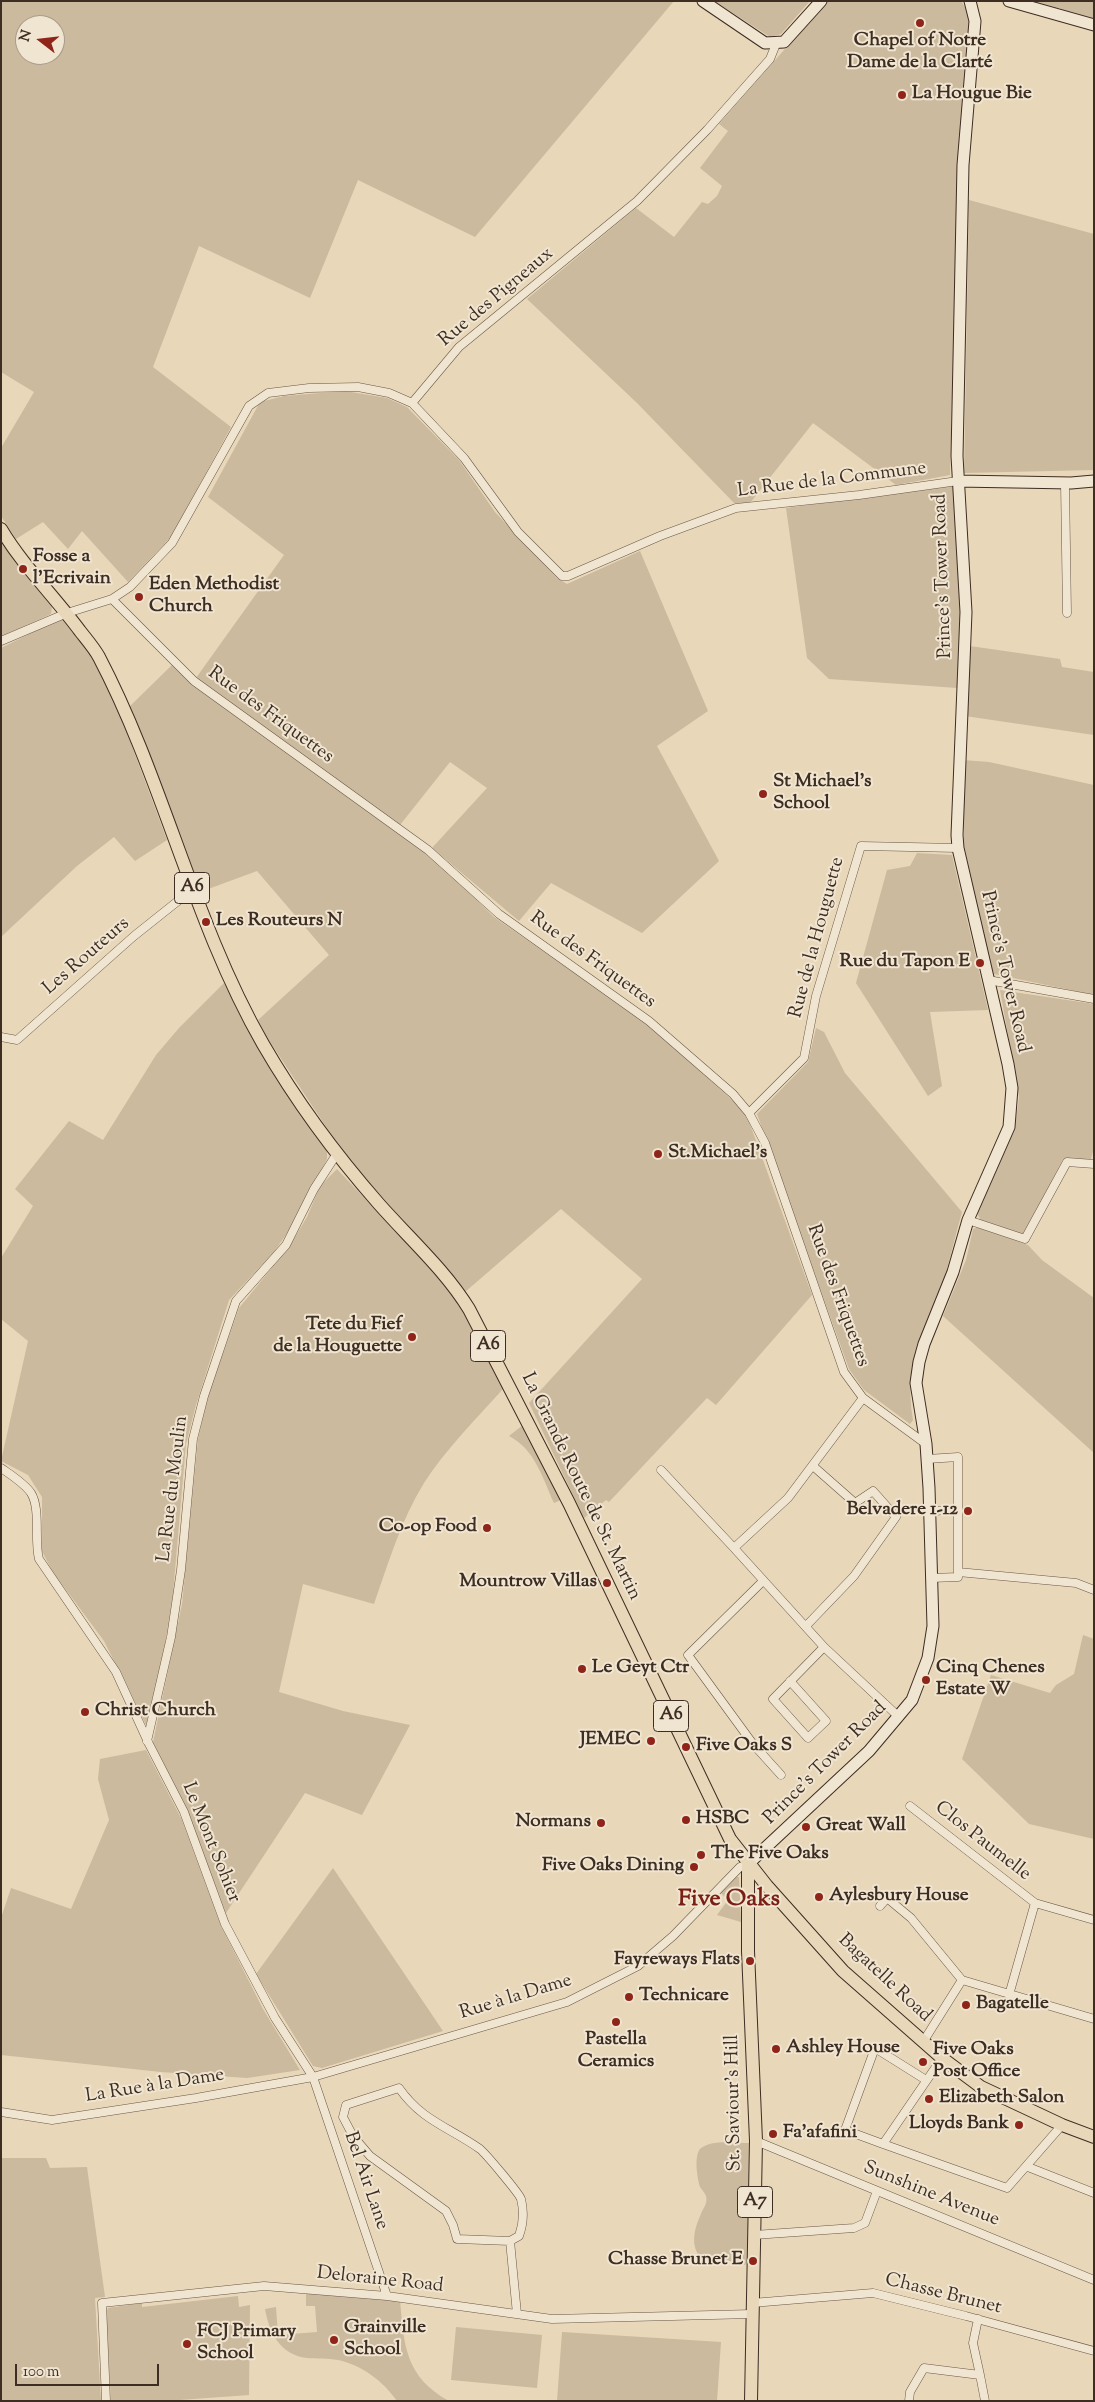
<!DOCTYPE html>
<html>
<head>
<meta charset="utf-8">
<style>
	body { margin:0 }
	#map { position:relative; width:1095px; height:2402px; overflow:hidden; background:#e8d7b8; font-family:"Sorts Mill Goudy",serif }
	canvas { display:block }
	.frame { position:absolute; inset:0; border:2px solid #3d2d22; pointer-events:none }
	.north { position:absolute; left:15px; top:15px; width:50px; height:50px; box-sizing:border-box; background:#f0e5d1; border:1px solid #a89b8b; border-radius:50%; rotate:286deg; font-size:14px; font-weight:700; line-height:20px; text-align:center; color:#3d2d22 }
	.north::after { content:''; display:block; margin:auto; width:18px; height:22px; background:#8f2418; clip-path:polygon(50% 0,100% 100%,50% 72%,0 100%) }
	.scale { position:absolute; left:15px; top:2364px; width:144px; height:22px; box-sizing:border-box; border:2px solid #3d2d22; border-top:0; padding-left:6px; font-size:15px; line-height:18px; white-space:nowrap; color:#3d2d22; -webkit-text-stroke:4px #f0e5d1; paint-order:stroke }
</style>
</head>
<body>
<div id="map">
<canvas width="1095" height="2402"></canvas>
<div class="frame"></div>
<div class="north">N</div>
<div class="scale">100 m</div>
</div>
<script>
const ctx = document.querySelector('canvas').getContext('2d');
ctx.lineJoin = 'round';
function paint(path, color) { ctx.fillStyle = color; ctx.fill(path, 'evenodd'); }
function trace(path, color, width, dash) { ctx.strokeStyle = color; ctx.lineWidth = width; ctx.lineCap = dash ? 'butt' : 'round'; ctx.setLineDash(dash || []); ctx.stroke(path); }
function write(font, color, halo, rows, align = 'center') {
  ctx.font = font + ' "Sorts Mill Goudy",serif'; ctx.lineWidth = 4; ctx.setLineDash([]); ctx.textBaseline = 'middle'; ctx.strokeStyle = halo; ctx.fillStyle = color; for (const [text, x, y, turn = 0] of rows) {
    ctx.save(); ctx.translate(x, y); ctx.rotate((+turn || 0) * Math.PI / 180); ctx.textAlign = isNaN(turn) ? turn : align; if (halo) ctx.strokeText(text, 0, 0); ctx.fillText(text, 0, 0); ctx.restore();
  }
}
const green = new Path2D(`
	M1,1h673l-199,236 -117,-57 -48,118 -111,-52 -46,121 78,60 -60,110 -43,45 -46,-51 -14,18 -25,-27 -27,17 -15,-23v-68l33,-56 -33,-20zM25,25h30v30h-30z
	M714,1h96l-29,33 -11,3z
	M827,1h134l6,9 4,14 -13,144 -8,307 -54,10 -83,-62 -63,80h-16l-97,-100 -110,-104 109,-91 38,29 28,-35 6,2 9,-8 5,-10 -22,-18 28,-37 -9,-7z
	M1023,1h71v21l-19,-6 -16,-8 -5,2z
	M969,200l125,34v236l-130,3z
	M345,391l42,7 20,9 52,53 36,52 62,66 10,6 73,-33 68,160 -51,35 62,115 -77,72 -91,-50 -32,38 -87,-73 55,-60 -37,-26 -50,63 -204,-147 88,-123 -76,-58 52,-95 24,-6z
	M953,485l8,127 -4,76 -128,-9 -22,-21 -21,-150z
	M1,543l51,63 -1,8 -50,23z
	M63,617l40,58 23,55 41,110 -32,21 -21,-24 -37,29 -76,71v-289z
	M970,646l90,13 2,8 32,5v63l-129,-19z
	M172,665l19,17 214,155 38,30 51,50 154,107 95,86 4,6 65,179 -96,110 -9,-7 -98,104 -3,-2 -22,18 -55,-115 113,-124 -81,-70 -96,83 -123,-141 -74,-112 -10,-19 71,-65 -72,-84 -57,21 -71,-185z
	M963,760l26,2 105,23v210l-100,-21 -3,-3 -27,-126z
	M917,853l35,2 36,155 -58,2 12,74 -14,10 -72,-113 31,-113 23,-4z
	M224,983l44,78 59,89v9l-37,70 -16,23 -45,48 -33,105 -10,39 -13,149 -10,64 -17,68 -42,-84 -52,-70 -10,-20v-54l-14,-22 -27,-14 27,-120 -27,-22v-61l32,-52 -18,-17 54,-68 34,19 53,-85 23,-27z
	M1000,990l94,14v144l-3,11h-28l-39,77 -43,-15 -4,-8 38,-85 4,-31z
	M816,1028l8,4 21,41 117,139c-7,24 -12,48 -19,71 -18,53 -40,76 -30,137l-3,4 -46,-34 -15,-21 -92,-255 51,-52z
	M337,1169l116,123 50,97c-26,29 -58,61 -79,94 -23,37 -36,81 -50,121l-71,-20 -24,108 64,19 67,14 -48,90 -57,-22 -79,120 -38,-100 -35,-71 29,-138 16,-165 9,-40 32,-91 50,-61 18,-30 13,-31z
	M979,1227l49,18 14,15 52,38v155l-151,-137 23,-56 7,-31z
	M523,1425l38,75 -7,3c-11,-24 -19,-54 -45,-67z
	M1083,1635l11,4v200l-65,-15 -67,-65 29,-84 59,18 6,-8 18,-11z
	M146,1750l36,70 39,106 42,83 37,61 -53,8 -86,-6 -160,-17v-137l10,-30 60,21 38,-89 -11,-41 2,-20z
	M333,1868l110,163 -121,37 -9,-2 -57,-92z
	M733,1877h6l2,45 -24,-7 11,-15 -9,-9z
	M749,2143l-1,118 -3,4 -15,-4 -29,-3c-11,-12 -7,-29 0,-44 2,-6 7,-10 5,-18 -1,-3 -4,-6 -6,-9 -3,-9 -6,-31 0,-38 10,-10 36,-6 49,-6z
	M1,2158h45l4,10 37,-1 18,130 -10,1 6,103h-100z
	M306,2293l94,7c4,45 5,77 49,101h-52c-14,-20 -35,-36 -59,-41 -10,-2 -21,-1 -31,-2 -27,-3 -38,-26 -42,-49l11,-2 2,28 39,-3 -2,-26h-9z
	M238,2296l1,11 11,-2 -1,90 -83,6h-55l-5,-87 2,-6 34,-5v4z
	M456,2327l86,8 -5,53 -86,-8z
	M562,2332l159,10 -4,59h-160z`);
const street = new Path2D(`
	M412,403l52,55 54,74 44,44h6l92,-40 76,-28 123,-13 99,-14
	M1065,483l2,130
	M112,599l82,82 234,169 71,64 150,107 84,73 16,19 16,30 79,229 19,26 63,46
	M1,641l66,-28 45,-14 18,-12 42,-44 77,-137 19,-13 41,-5 49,-1 31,6 23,10 47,-56 178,-146 70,-71 63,-71 6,-15
	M988,980l106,19
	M1,1037l16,3 117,-104 59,-47
	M749,1113l55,-55 12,-62 45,-150 97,2
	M968,1220l57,19 42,-77 27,2
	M863,1398l-75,100 -54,50 90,99 75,70
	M927,1459l31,-2v120l-27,1
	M1,1468c10,7 23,15 30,25 10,16 3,48 8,66l77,113 33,72 35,68 41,112 50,94 38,59 74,219
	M661,1470l73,78
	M935,1511l22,-2
	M958,1572l118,11 18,7
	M763,1581l-75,74 65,89 28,31
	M806,1626l48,-50 42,-59 -23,-26 -18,12 -42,-37
	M790,1681l36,40 -18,17 -35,-39 51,-52
	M147,1741l24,-104 10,-67 12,-131 11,-43 32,-95 50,-56 28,-56 22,-34
	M910,1806l125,97
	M880,1906l7,-8 24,20 51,62
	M1009,1995l26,-92 59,17
	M923,2042l39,-62 132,39
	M926,2080l-51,-32 -30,82 38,14 59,-86
	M399,2088c23,33 50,39 81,61 5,4 39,44 41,50 3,12 2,26 -2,37l-9,5 -53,-2 -4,-14 -7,-14 -76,-55 -17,-20 -10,-19 3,-12z
	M1,2112l51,8 144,-22 117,-21 254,-75 71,-36 35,-30 67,-69 8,-3
	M756,2141l338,139
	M883,2144l124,44 55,-63
	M1028,2167l66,26
	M754,2235l100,-7 11,-5 12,-32
	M510,2241l7,73
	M752,2303l121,-10 93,23 128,35
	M980,2375l5,26
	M106,2401l-4,-98 162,-17 123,10 165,23 200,-5
	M909,2401l1,-9 14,-24 56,7 -7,-32 5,-24`);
const secondary = new Path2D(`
	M703,1l62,42 19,-1 37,-41
	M1009,1l85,24
	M958,481l113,2 23,-2
	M748,1864l121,-113 43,-51 16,-42 5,-32 -4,-138 -3,-44 -10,-61 3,-21 5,-18 29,-72 15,-52 41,-93 3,-39 -4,-24 -50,-216 -1,-13 9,-223 -9,-156 6,-291 12,-144 -5,-20`);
const primary = new Path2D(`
	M1,529c22,37 54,68 79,102 7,9 14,17 19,26 65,124 94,265 164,387 33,57 72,110 116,160 30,34 66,66 90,105l100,194 161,336 37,47 76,85 99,87 39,29 81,38 32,12
	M748,1864v87l8,190 -5,260`);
const markers = [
	[920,23,5,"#8f2418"],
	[902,95,5,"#8f2418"],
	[23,569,5,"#8f2418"],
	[139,597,5,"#8f2418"],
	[763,794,5,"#8f2418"],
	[206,922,5,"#8f2418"],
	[980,963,5,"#8f2418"],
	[658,1154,5,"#8f2418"],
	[412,1337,5,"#8f2418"],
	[968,1511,5,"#8f2418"],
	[487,1528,5,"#8f2418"],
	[607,1583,5,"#8f2418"],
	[582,1669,5,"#8f2418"],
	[926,1680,5,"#8f2418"],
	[85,1712,5,"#8f2418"],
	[651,1741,5,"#8f2418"],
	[686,1747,5,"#8f2418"],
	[686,1820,5,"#8f2418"],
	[601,1823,5,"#8f2418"],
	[806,1827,5,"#8f2418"],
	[701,1855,5,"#8f2418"],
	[694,1867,5,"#8f2418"],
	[819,1897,5,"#8f2418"],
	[750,1961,5,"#8f2418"],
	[629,1997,5,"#8f2418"],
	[966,2005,5,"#8f2418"],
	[616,2022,5,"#8f2418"],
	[776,2049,5,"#8f2418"],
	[923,2062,5,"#8f2418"],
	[929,2099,5,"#8f2418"],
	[1019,2125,5,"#8f2418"],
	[773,2134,5,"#8f2418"],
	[753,2261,5,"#8f2418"],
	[334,2340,5,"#8f2418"],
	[187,2344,5,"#8f2418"]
];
const shields = [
	[192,888,35],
	[488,1346,35],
	[671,1716,35],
	[755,2202,35]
];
const shieldNames = [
	["A6",192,888],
	["A6",488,1346],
	["A6",671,1716],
	["A7",755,2202]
];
const poiNames = [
	["Chapel of Notre",920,42,"center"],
	["Dame de la Clarté",920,64,"center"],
	["La Hougue Bie",912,95],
	["Fosse a",33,558],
	["l'Ecrivain",33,580],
	["Eden Methodist",149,586],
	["Church",149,608],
	["St Michael's",773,783],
	["School",773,805],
	["Les Routeurs N",216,922],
	["Rue du Tapon E",970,963,"right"],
	["St.Michael's",668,1154],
	["Tete du Fief",402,1326,"right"],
	["de la Houguette",402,1348,"right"],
	["Belvadere 1-12",958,1511,"right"],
	["Co-op Food",477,1528,"right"],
	["Mountrow Villas",597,1583,"right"],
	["Le Geyt Ctr",592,1669],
	["Cinq Chenes",936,1669],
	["Estate W",936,1691],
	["Christ Church",95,1712],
	["JEMEC",641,1741,"right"],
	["Five Oaks S",696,1747],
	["HSBC",696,1820],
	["Normans",591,1823,"right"],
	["Great Wall",816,1827],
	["The Five Oaks",711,1855],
	["Five Oaks Dining",684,1867,"right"],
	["Aylesbury House",829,1897],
	["Fayreways Flats",740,1961,"right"],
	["Technicare",639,1997],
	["Bagatelle",976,2005],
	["Pastella",616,2041,"center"],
	["Ceramics",616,2063,"center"],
	["Ashley House",786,2049],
	["Five Oaks",933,2051],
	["Post Office",933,2073],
	["Elizabeth Salon",939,2099],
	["Lloyds Bank",1009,2125,"right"],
	["Fa'afafini",783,2134],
	["Chasse Brunet E",743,2261,"right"],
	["Grainville",344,2329],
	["School",344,2351],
	["FCJ Primary",197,2333],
	["School",197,2355]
];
const streetNames = [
	["Rue des Pigneaux",497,298,-40],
	["La Rue de la Commune",832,481,-7],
	["Prince's Tower Road",944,576,-92],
	["Rue des Friquettes",270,716,36],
	["Rue de la Houguette",818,938,-75],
	["Les Routeurs",87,957,-41],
	["Rue des Friquettes",592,961,36],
	["Prince's Tower Road",1004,972,77],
	["Rue des Friquettes",837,1296,70],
	["La Grande Route de St. Martin",580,1487,64],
	["La Rue du Moulin",174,1489,-83],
	["Prince's Tower Road",826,1764,-45],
	["Clos Paumelle",982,1842,38],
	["Le Mont Sohier",210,1843,68],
	["Bagatelle Road",884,1979,43],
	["Rue à la Dame",516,1998,-17],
	["La Rue à la Dame",155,2087,-9],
	["St. Saviour's Hill",735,2103,-91],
	["Bel Air Lane",365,2181,71],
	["Sunshine Avenue",931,2195,22],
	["Deloraine Road",380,2281,6],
	["Chasse Brunet",943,2295,14]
];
const districtNames = [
	["Five Oaks",729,1901]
];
paint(green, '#cbba9e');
trace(street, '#685848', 9);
trace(secondary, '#3d2d22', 13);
trace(primary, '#3d2d22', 14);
trace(street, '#f0e5d1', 8);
trace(secondary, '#f0e5d1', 11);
trace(primary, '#e8d7b8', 12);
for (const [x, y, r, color] of markers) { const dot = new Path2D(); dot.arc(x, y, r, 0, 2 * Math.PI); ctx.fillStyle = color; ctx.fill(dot); trace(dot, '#f0e5d1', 2); }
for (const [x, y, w] of shields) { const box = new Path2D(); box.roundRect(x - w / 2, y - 15.5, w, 31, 4); ctx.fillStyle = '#f0e5d1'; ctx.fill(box); trace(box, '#3d2d22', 1); }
write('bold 18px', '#3d2d22', null, shieldNames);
write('bold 19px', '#3d2d22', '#f0e5d1', poiNames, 'left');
write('19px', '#3d2d22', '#f0e5d1', streetNames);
write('bold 24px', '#7a1f14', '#f0e5d1', districtNames);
</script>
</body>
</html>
